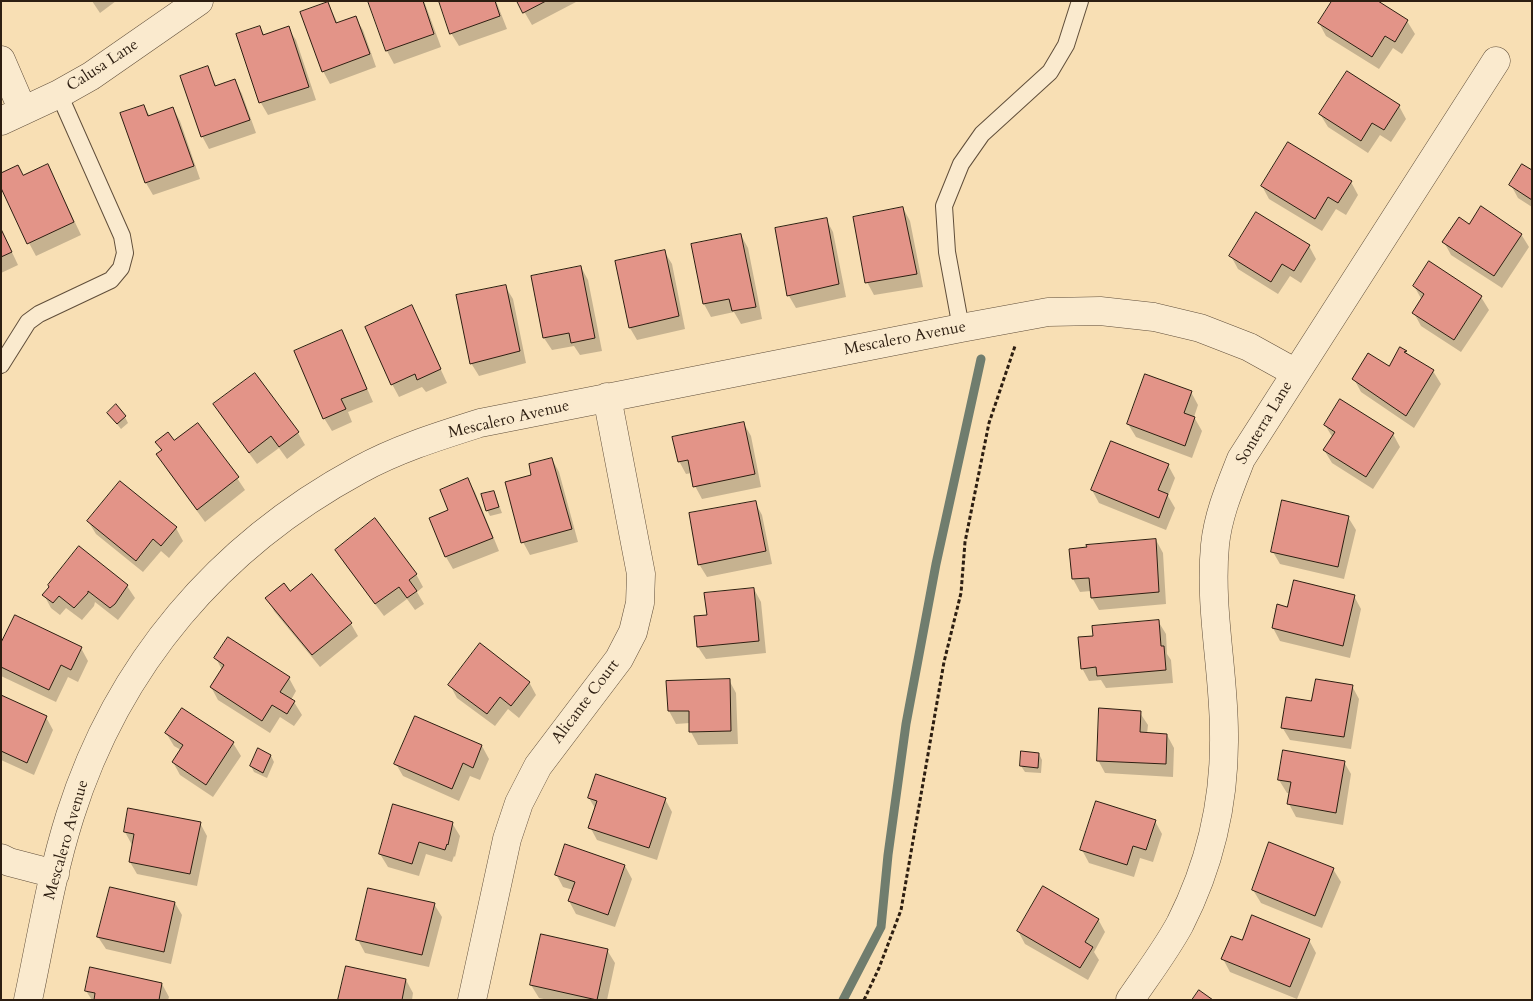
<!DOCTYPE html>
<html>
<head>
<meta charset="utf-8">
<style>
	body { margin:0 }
	#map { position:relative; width:1533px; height:1001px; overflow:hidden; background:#f8dfb4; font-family:Cardo,serif }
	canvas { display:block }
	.frame { position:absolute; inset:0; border:2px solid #2d1e11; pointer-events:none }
</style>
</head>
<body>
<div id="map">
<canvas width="1533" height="1001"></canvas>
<div class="frame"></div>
</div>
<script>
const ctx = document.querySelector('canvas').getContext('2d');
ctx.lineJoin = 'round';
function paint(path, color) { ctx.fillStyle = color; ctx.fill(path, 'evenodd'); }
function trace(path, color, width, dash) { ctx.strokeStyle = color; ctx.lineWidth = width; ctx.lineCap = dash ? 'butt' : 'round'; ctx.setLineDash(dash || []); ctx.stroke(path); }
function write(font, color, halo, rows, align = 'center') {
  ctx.font = font + ' Cardo,serif'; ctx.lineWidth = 4; ctx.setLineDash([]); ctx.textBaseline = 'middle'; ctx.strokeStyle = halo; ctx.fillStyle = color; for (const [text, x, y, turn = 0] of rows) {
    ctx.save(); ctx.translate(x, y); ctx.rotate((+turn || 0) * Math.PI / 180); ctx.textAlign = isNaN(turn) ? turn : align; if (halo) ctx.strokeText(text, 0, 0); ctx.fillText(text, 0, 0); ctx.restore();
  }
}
const shadow = new Path2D(`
	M92,1h24l-16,12z
	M369,1h55l17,46 -47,17 -7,-13z
	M440,1h56l11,28 -48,17 -8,-13z
	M518,1h57l1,1 -44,23z
	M1376,1l31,20 8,13 -13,20 -9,-6 -14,21 -53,-33 -7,-13z
	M328,3l10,21 17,-7 8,13 13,37 -46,17 -7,-13z
	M260,27l5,9 23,-8 8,12 20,60 -48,15 -7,-12 -23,-69z
	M207,67l10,20 18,-6 7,13 14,39 -47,16 -7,-13z
	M1399,106l7,13 -15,23 -11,-7 -12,18 -40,-26 -8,-13z
	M144,107l6,9 23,-8 7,13 20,58 -47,16 -7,-12 -24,-69z
	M1532,172v35l-14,-9 -7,-13z
	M23,177l31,1 27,57 -45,21 -7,-13z
	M1351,182l7,13 -12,20 -10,-6 -14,22 -53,-32 -7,-13z
	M903,208l7,13 13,66 -49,8 -7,-13z
	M826,219l7,13 13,65 -50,11 -7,-12 -13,-67z
	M1469,226l52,8 8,13 -27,41 -51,-33 -7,-13z
	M1,229l17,36 -17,8z
	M741,235l7,13 14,71 -21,5 -7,-12 -23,5 -7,-13 -12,-59z
	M1309,246l7,13 -15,24 -11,-7 -12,18 -40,-25 -7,-13z
	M664,251l8,13 13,65 -48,11 -7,-12z
	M581,267l7,13 14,71 -22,4 -6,-9 -22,4 -8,-12z
	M505,286l8,13 13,64 -47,13 -8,-13z
	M1414,286l67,11 8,13 -28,42 -40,-26 -7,-13 8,-13z
	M418,320l29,63 -21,9 -4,-5 -23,10 -7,-13z
	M341,332l7,13 25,57 -25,10 4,10 -20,9 -8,-13z
	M1401,349l32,22 8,13 -27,44 -53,-36 -7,-13 35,-12z
	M255,374l43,59 7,12 -18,14 -8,-11 -22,16 -35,-47 -8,-13z
	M1191,392l7,13 -4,12 8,14 -10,27 -56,-21 -8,-13z
	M108,413l17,4 3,6 -7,6z
	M744,424l7,12 10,51 -59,12 -7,-13 -3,-13 -6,1 -7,-13z
	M1325,425l68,9 7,13 -27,42 -41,-26 -8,-13 9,-12z
	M157,442h17l63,36 8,12 -40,32 -40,-55 -7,-13 4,-3z
	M552,459l7,13 19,70 -48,13 -7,-13 10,-66z
	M1168,465l7,13 -7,18 7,12 -9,22 -67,-27 -7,-13z
	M468,480l7,12 24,59 -46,18 -7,-12 -16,-39 20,-7z
	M494,492l8,21 -12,3 -3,-6z
	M755,502l7,13 10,49 -65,13 -8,-13z
	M1348,517l8,13 -12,49 -64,-15 -7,-12z
	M88,521l88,7 7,13 -14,17 -8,-7 -18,21 -47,-38z
	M1156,540l7,13 3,51 -67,6 -7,-12 -1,-7 -11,1 -7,-13 -3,-29z
	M336,550l80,24 7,13 -6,5 7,12 -9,6 -8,-11 -23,17 -40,-53z
	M127,586l8,12 -17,22 -23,-18 -1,4 -12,14 -16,-12 -6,7 -9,-7 -7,-13z
	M754,589l7,13 5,51 -60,6 -8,-12 10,-31z
	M290,593l61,31 7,12 -38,31 -46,-56 -7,-13z
	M1354,596l7,13 -11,49 -70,-17 -7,-13 15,-20z
	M1158,621l8,13 1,20 4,6 2,23 -67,5 -5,-8 -12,1 -7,-13 12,-31z
	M1,646l80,2 7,13 -10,21 -10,-5 -12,25 -55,-26z
	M216,658l73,20 7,13 -5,9 3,2 8,13 -8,11 -14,-9 -10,16 -52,-33 -7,-13 11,-17z
	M729,680l7,13 2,51 -40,1 -7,-13 -1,-9 -14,1 -7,-13z
	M529,682l7,13 -17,23 -11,-9 -13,17 -38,-28 -7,-13z
	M1352,686l7,13 -8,50 -61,-9 -8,-13z
	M1,696l45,21 7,13 -19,45 -33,-15z
	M1140,713l8,12 -1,9 20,1 7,13 -1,29 -68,-4 -7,-13z
	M415,717l67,29 7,13 -9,21 -10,-4 -11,25 -56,-25 -7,-12z
	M166,733l67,10 8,13 -28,41 -33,-22 -7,-13 8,-12 -7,-4z
	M1039,754l3,6 -1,13 -16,-1 -4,-6z
	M271,756l3,6 -7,16 -13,-6 -3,-6z
	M1344,762l7,12 -8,51 -47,-8 -7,-13 1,-11h-3l-8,-13z
	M589,798l76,1 7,13 -15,48 -60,-20 -7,-13 6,-17z
	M1155,821l7,13 -9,28 -13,-4 -6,19 -45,-14 -7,-13z
	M200,823l7,13 -10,50 -60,-12 -7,-12 2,-17 -7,-13z
	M452,823l8,13 -5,21 -1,-1 -2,6 -26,-8 -7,22 -31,-9 -8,-13z
	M566,846l59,20 7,13 -17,48 -39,-13 -7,-13 4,-11 -10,-3 -7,-13z
	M1333,869l8,13 -19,46 -61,-25 -8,-13z
	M175,903l7,12 -11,49 -65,-15 -8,-12z
	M434,904l8,13 -13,50 -64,-14 -7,-13z
	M1098,919l7,13 -11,20 5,8 -11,20 -63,-36 -7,-13z
	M1309,940l7,13 -19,46 -67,-27 -7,-13 20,-17z
	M607,950l8,13 -8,37h-59l-9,-2 -8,-13z
	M406,980l7,13 -1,7h-73z
	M162,984l7,13 -1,3h-76l-6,-9z`);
const stream = new Path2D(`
	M843,1000l38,-73 7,-72 18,-131 30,-160 45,-205`);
const building = new Path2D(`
	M368,1h55l11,33 -48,17z
	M439,1h56l5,15 -50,18z
	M517,1h29l-23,12z
	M1332,1h46l30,19 -13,22 -10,-6 -13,21 -54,-34z
	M328,2l8,21 20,-7 14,38 -48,18 -22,-60z
	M260,26l3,9 26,-9 20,61 -50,16 -23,-69z
	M208,66l7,20 20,-7 15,41 -49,17 -21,-61z
	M1347,71l53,34 -16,25 -12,-7 -11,18 -42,-27z
	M144,105l4,11 25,-9 21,59 -49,17 -25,-70z
	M1288,142l64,39 -14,22 -10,-6 -13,22 -54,-33z
	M48,164l26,58 -47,22 -26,-56v-15l17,-8 5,10z
	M1522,164l10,6v30l-23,-15z
	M1481,206l41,28 -28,42 -52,-34 17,-25 10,7z
	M903,207l14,67 -52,9 -12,-66z
	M1256,212l54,33 -16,26 -12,-7 -11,18 -42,-26z
	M827,218l12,66 -52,12 -12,-68z
	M1,229l11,23 -11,5z
	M741,234l15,73 -24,4 -3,-12 -26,5 -12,-60z
	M665,250l14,66 -50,12 -14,-67z
	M1429,261l53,35 -28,44 -42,-27 12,-19 -11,-8z
	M581,266l14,72 -24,5 -2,-10 -26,5 -12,-62z
	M506,285l14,66 -50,13 -14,-69z
	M412,305l29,64 -24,11 -2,-6 -24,11 -26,-58z
	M342,330l25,59 -26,10 5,10 -23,10 -29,-68z
	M1400,347l7,4 -3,1 30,18 -28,46 -54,-37 16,-26 21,13z
	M255,373l44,59 -20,15 -8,-11 -22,17 -36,-49z
	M1145,374l47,17 -8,22 11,4 -10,29 -58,-22z
	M1340,399l54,34 -28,44 -43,-27 12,-18 -11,-7z
	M116,404l10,12 -9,8 -10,-11z
	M744,422l11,52 -62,13 -5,-27 -10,2 -6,-25z
	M198,423l41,54 -42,33 -41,-56 6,-4 -7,-8 13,-10 6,8z
	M1111,441l58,23 -11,26 10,4 -9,24 -68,-28z
	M552,458l20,71 -51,14 -16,-61 26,-7 -2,-11z
	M468,478l25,60 -48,19 -16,-39 19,-8 -8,-20z
	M120,481l57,46 -16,19 -8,-7 -17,22 -49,-40z
	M494,491l5,16 -13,4 -5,-17z
	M1282,500l67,16 -11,51 -67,-15z
	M756,501l10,50 -68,14 -9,-52z
	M375,518l42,56 -8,6 8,11 -10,7 -8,-11 -24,17 -40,-54z
	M1156,539l3,53 -68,6 -2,-20 -17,1 -3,-30 18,-2 -1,-2z
	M79,546l49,39 -13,19 -5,4 -22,-17v2l-14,15 -15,-12 -6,7 -11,-8 7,-8 -1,-2z
	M312,574l40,49 -40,32 -47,-57 19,-15 6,8z
	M1294,580l61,15 -12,51 -71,-18 5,-24 10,3z
	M754,588l5,53 -62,6 -3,-31 13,-1 -3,-22z
	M15,615l67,32 -11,23 -10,-5 -12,25 -48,-23v-24z
	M1159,620l2,26h3l2,24 -69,6 -1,-9 -15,2 -3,-32 15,-1 -1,-10z
	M228,637l62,40 -10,15 15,9 -8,13 -15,-9 -10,16 -52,-34 14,-22 -10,-7z
	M480,643l50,39 -19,24 -11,-9 -13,17 -39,-29z
	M730,679l1,52 -42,1v-21h-21l-2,-30z
	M1316,679l37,6 -9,52 -63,-9 5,-31 25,4z
	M1,695l46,21 -20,47 -26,-12z
	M182,708l52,34 -28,43 -34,-23 11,-17 -18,-12z
	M1099,708l42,3 -1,21 27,2 -1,30 -69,-3z
	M415,716l67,29 -9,23 -10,-5 -11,26 -58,-25z
	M258,748l13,7 -8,18 -13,-7z
	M1283,750l62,11 -9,52 -49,-9 4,-22 -13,-2z
	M1021,751l18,2 -1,15 -18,-2z
	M596,774l70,24 -17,50 -61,-20 9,-27 -9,-3z
	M1096,801l60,19 -10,30 -13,-4 -6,19 -47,-15z
	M393,804l60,18 -5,23 -1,-1 -2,6 -26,-8 -7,22 -33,-10z
	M128,808l73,14 -11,52 -61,-12 5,-28 -10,-2z
	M1269,842l65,26 -19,48 -63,-26z
	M565,844l60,21 -17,50 -40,-14 7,-19 -20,-7z
	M1043,886l56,33 -14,23 8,5 -13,21 -63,-37z
	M110,887l65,15 -11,50 -67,-15z
	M368,888l67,15 -13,52 -66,-15z
	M1252,915l58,24 -20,48 -69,-28 10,-23 11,4z
	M541,934l67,15 -11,51 -67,-15z
	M346,966l60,13 -4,21h-64z
	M90,967l72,16 -3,17h-65l1,-7 -10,-2z
	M1199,990l14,10h-21z`);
const path = new Path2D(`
	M864,1000l15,-32 22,-58 43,-248 17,-69 4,-51 24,-119 26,-77`);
const lane = new Path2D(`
	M961,328l-14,-76 -3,-46 17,-42 21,-30 68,-62 16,-27 14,-44
	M1,365l27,-43 11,-8 72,-34 10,-12 4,-15 -3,-17 -63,-142`);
const street = new Path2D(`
	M1,60l22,51
	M1,121l58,-27 32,-18 108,-75
	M1,858l8,4 46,12
	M28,1000c13,-61 23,-124 42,-184 48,-152 149,-270 289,-346 38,-21 80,-34 121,-47l481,-95 87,-16 52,-1 54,6 46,11 49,19 47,26
	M472,1000l35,-161 12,-36 19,-37 81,-107 14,-27 7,-29 1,-29 -34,-177
	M1130,1000c17,-25 36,-50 50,-76 30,-59 45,-124 44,-190 0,-63 -15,-125 -9,-189 3,-30 15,-58 26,-86l255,-398`);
const streetNames = [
	["Calusa Lane",103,66,-33],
	["Mescalero Avenue",905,339,-11],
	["Mescalero Avenue",509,420,-13],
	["Sonterra Lane",1265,423,-59],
	["Alicante Court",586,702,-53],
	["Mescalero Avenue",67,840,-74]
];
paint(shadow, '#0003');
trace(stream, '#707d6e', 9);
paint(building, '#e39488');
trace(building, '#2d1e11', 1);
trace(lane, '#604e3a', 18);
trace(street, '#604e3a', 29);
trace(path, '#2d1e11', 3, [4, 2.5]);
trace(lane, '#faeace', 16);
trace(street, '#faeace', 28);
write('16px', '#2d1e11', '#faeace', streetNames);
</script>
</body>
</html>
